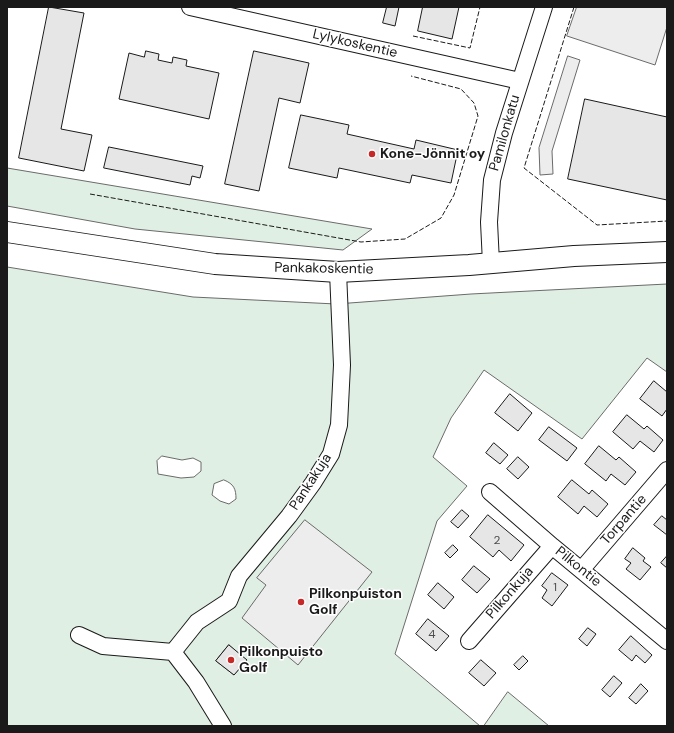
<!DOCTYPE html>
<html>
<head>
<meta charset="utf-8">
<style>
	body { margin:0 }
	#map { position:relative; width:674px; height:733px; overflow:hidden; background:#fff; font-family:"DM Sans",sans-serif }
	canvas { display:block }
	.frame { position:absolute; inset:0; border:8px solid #1a1a1a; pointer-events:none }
</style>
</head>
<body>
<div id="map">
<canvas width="674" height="733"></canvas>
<div class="frame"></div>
</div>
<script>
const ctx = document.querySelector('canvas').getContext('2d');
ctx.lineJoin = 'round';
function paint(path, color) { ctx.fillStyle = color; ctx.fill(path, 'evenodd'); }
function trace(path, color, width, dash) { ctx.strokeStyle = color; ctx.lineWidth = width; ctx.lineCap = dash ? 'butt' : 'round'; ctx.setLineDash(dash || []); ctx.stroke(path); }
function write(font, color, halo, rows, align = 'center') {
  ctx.font = font + ' "DM Sans",sans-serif'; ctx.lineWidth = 3; ctx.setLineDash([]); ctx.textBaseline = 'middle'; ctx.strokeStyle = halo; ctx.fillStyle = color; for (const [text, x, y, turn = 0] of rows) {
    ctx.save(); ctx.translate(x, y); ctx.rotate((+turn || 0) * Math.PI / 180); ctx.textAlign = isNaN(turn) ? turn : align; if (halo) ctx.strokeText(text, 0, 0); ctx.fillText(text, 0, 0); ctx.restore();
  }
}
const green = new Path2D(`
	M7,168l365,61 -29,21 -208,-21 -128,-23z
	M7,267l186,30 143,7 135,-10 196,-10v88l-20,-14 -65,81 -98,-69 -33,48 -18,39 34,29 -30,35 -42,133 85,72h-473zM162,456l20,4 11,-2 8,4v9l-7,6 -13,1 -23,-4 -1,-13zM224,480c10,4 12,9 12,19l-7,5 -9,-3 -8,-6 2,-11zM229,645l17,15 -12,15 -18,-14z
	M508,692l41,34h-65z`);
const parking = new Path2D(`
	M577,7h90v20l-12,38 -88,-29z
	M568,56l12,4 -28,91 1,23 -13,1 -1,-27z
	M305,520l67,52 -74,93 -56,-47 24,-33 -9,-7z`);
const building = new Path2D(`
	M49,7l35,6 -23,116 31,6 -8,36 -65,-13z
	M387,7h12l-4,19 -12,-3z
	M423,7h36l-7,32 -34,-8z
	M146,51l13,3 -1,6 14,3 1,-6 14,3 -1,6 33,7 -10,46 -90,-20 10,-46 15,4z
	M254,51l55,12 -9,40 -21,-5 -20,93 -34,-7z
	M585,99l82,18v83l-99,-21z
	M301,115l48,10 -2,9 67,15 2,-9 42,10 -7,33 -39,-8 -2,8 -71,-15 -2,10 -48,-10z
	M109,147l94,19 -3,12 -8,-2 -2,9 -86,-17z
	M654,381l13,11v17l-5,7 -22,-17z
	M510,394l22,19 -14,18 -23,-18z
	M627,415l17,14 3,-3 16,14 -9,12 -14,-11 -7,8 -20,-17z
	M549,427l28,21 -10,13 -28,-21z
	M494,443l14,12 -8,9 -14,-11z
	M599,446l17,14 3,-3 17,15 -11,13 -14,-11 -5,7 -21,-17z
	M518,457l11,10 -11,12 -11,-10z
	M572,480l17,14 3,-4 16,14 -11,13 -13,-11 -6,8 -20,-17z
	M462,510l7,6 -11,12 -7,-6z
	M488,515l36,30 -13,16 -12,-11 -6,7 -23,-20z
	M662,516l5,4v15l-13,-10z
	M453,545l5,5 -8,8 -5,-5z
	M633,548l12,10 -2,3 8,6 -11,13 -14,-11 5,-6 -6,-4z
	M667,556v12l-6,-5z
	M474,566l16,13 -13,14 -15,-13z
	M552,573l16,12 -16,21 -10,-8 5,-8 -5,-4z
	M438,583l16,14 -10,12 -16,-14z
	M428,619l21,17 -13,15 -20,-17z
	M588,628l8,6 -9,12 -8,-7z
	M631,636l21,19 -7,8 -9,-8 -4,6 -13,-11z
	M229,645l18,15 -13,15 -18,-14z
	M523,656l5,5 -9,9 -5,-5z
	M481,660l15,13 -12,13 -15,-13z
	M614,676l8,7 -12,14 -8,-7z
	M641,684l7,7 -12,13 -7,-6z`);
const minor = new Path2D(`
	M190,7l330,74
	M491,263l-2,-41 3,-42 12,-47 40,-126
	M490,492l62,54 115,95
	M582,569l85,-99
	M79,635l24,11 70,6 23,30 27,44
	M469,641l83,-95
	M173,652l24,-30 32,-21 10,-25 50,-60 24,-33 18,-29 8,-29 3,-60 -4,-93`);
const major = new Path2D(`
	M7,232l208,32 123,8 131,-7 105,-9 93,-4`);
const fence = new Path2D(`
	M574,7l-50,161 73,57 70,-4
	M413,36l57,12 10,-41
	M90,194l271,48 44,-3 36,-21 13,-23 24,-79 -4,-13 -13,-14 -50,-13`);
const markers = [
	[372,154,4,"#c62828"],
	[301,602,4,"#c62828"],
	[231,660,4,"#c62828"]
];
const numberNames = [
	["2",497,541],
	["1",555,588],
	["4",432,635]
];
const streetNames = [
	["Lylykoskentie",355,44,13],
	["Pamilonkatu",505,133,-74],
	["Pankakoskentie",324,269,1],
	["Pankakuja",311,482,-57],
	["Torpantie",624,520,-49],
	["Pilkontie",578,567,39],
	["Pilkonkuja",510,593,-49]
];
const poiNames = [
	["Kone-Jönnit oy",380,154],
	["Pilkonpuiston",309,594],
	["Golf",309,610],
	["Pilkonpuisto",239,652],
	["Golf",239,668]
];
paint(green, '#e0efe3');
trace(green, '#6a6a6a', 1);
paint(parking, '#ededed');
trace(parking, '#6a6a6a', 1);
paint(building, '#e6e6e6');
trace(building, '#1a1a1a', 1);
trace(minor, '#1a1a1a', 18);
trace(major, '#1a1a1a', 22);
trace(minor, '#fff', 16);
trace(major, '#fff', 20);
trace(fence, '#1a1a1a', 1, [5, 2]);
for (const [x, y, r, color] of markers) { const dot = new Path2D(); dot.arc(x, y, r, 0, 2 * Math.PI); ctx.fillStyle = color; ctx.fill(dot); trace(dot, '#fff', 1.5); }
write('12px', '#4d4d4d', null, numberNames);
write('14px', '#1a1a1a', '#fff', streetNames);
write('bold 14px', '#1a1a1a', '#fff', poiNames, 'left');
</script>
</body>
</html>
